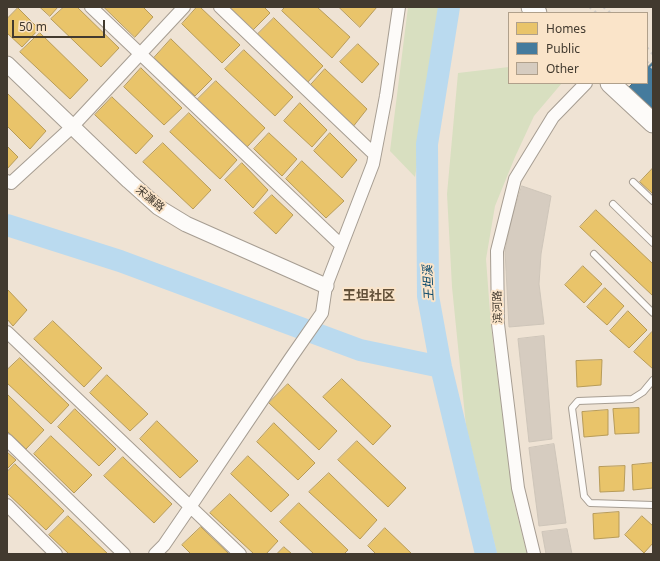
<!DOCTYPE html>
<html>
<head>
<meta charset="utf-8">
<style>
	body { margin:0 }
	#map { position:relative; width:660px; height:561px; overflow:hidden; background:#efe3d4; font-family:"Noto Sans",sans-serif }
	canvas { display:block }
	.frame { position:absolute; inset:0; border:8px solid #423a2f; pointer-events:none }
	.legend { position:absolute; left:508px; top:12px; width:140px; height:72px; box-sizing:border-box; background:#fae4c9; border:1px solid #b0a08b; margin:0; padding:5px 7px; list-style:none; font-size:12px; color:#423a2f }
	.legend li { display:flex; align-items:center; gap:8px; height:20px }
	.legend b { width:20px; border:1px solid #b0a08b }
	.scale { position:absolute; left:12px; top:20px; width:93px; height:18px; box-sizing:border-box; border:2px solid #423a2f; border-top:0; padding-left:5px; font-size:12px; line-height:14px; white-space:nowrap; color:#423a2f; -webkit-text-stroke:3px #fae4c9; paint-order:stroke }
</style>
</head>
<body>
<div id="map">
<canvas width="660" height="561"></canvas>
<div class="frame"></div>
<ul class="legend">
<li><b style="height:11px;background:#e9c46a"></b>Homes</li>
<li><b style="height:11px;background:#457b9d"></b>Public</li>
<li><b style="height:11px;background:#d6ccc0"></b>Other</li>
</ul>
<div class="scale">50 m</div>
</div>
<script>
const ctx = document.querySelector('canvas').getContext('2d');
ctx.lineJoin = 'round';
function paint(path, color) { ctx.fillStyle = color; ctx.fill(path, 'evenodd'); }
function trace(path, color, width, dash) { ctx.strokeStyle = color; ctx.lineWidth = width; ctx.lineCap = dash ? 'butt' : 'round'; ctx.setLineDash(dash || []); ctx.stroke(path); }
function write(font, color, halo, rows, align = 'center') {
  ctx.font = font + ' "Noto Sans","Noto Sans SC",sans-serif'; ctx.lineWidth = 4; ctx.setLineDash([]); ctx.textBaseline = 'middle'; ctx.strokeStyle = halo; ctx.fillStyle = color; for (const [text, x, y, turn = 0] of rows) {
    ctx.save(); ctx.translate(x, y); ctx.rotate((+turn || 0) * Math.PI / 180); ctx.textAlign = isNaN(turn) ? turn : align; if (halo) ctx.strokeText(text, 0, 0); ctx.fillText(text, 0, 0); ctx.restore();
  }
}
const green = new Path2D(`
	M408,7h34l-27,170 -25,-26z
	M509,67v16h53l-28,33 -19,41 -20,49 -9,53 5,67 23,176 13,52h-30l-31,-128 -14,-139 -5,-93 11,-121z`);
const homes = new Path2D(`
	M40,7h18l-8,9z
	M64,7h13l42,41 -18,19 -50,-48z
	M104,7h39l10,10 -18,20z
	M197,7h3l40,38 -18,18 -40,-39z
	M229,7h35l6,6 -17,17z
	M285,7h32l33,30 -18,21 -50,-47z
	M339,7h38l-17,20z
	M18,8l21,21 -17,18 -15,-14v-14z
	M274,18l49,48 -18,19 -50,-48z
	M40,33l48,47 -18,19 -50,-47z
	M171,39l41,40 -17,17 -41,-38z
	M358,44l21,20 -17,19 -22,-21z
	M244,50l49,47 -18,19 -50,-47z
	M141,68l41,40 -18,17 -40,-38z
	M325,69l42,40 -15,19 -43,-41z
	M216,81l49,47 -18,19 -50,-47z
	M7,93l39,38 -16,18 -23,-23z
	M112,97l41,39 -17,18 -41,-39z
	M300,103l27,27 -15,17 -28,-26z
	M189,113l48,47 -17,19 -50,-47z
	M269,133l28,26 -15,17 -28,-27z
	M330,133l27,27 -15,18 -28,-27z
	M163,143l48,47 -18,19 -50,-47z
	M7,146l11,11 -11,12z
	M302,161l42,40 -18,17 -40,-39z
	M242,163l26,27 -15,18 -28,-28z
	M653,168v26l-13,-12z
	M272,195l21,20 -17,19 -22,-21z
	M596,210l57,54v32l-73,-69z
	M583,266l19,18 -18,19 -19,-18z
	M605,288l19,18 -17,19 -20,-18z
	M7,289l20,21 -14,16 -6,-7z
	M628,311l19,19 -18,18 -19,-17z
	M53,321l49,47 -18,19 -50,-48z
	M652,332l1,1v36l-19,-17z
	M20,358l49,47 -18,19 -44,-41v-13z
	M602,360l-1,25 -24,2 -1,-26z
	M107,375l41,39 -18,17 -40,-38z
	M342,379l49,47 -18,19 -50,-48z
	M288,384l49,47 -18,19 -50,-47z
	M7,394l37,36 -18,19 -19,-18z
	M639,408v25l-24,1 -2,-25z
	M75,409l41,40 -17,17 -41,-39z
	M608,410v25l-24,2 -2,-25z
	M157,421l41,40 -18,17 -40,-39z
	M274,423l41,40 -17,17 -41,-38z
	M51,436l41,39 -18,18 -40,-39z
	M357,441l49,47 -18,19 -50,-47z
	M7,452l9,8 -9,9z
	M248,456l41,39 -18,17 -40,-38z
	M123,457l49,47 -18,19 -50,-47z
	M653,463v25l-20,2 -1,-25z
	M15,464l49,47 -18,19 -39,-37v-21z
	M625,466l-1,25 -24,1 -1,-25z
	M329,473l48,47 -17,19 -51,-47z
	M230,494l48,47 -12,13h-12l-44,-41z
	M299,503l49,47 -4,4h-30l-34,-32z
	M619,512v25l-25,2 -1,-25z
	M68,516l40,38h-39l-20,-19z
	M642,516l11,10v17l-9,10 -19,-18z
	M201,527l28,27h-38l-9,-9z
	M385,528l27,26h-36l-8,-8z
	M284,547l8,7h-15z`);
const public = new Path2D(`
	M653,62v47l-24,-22 4,-4h14v-15z`);
const river = new Path2D(`
	M449,7l-22,137 1,152 13,71 45,187
	M7,225l113,36 240,89 81,17`);
const building = new Path2D(`
	M522,186l29,10 -10,58 -2,30 5,40 -35,3 -4,-76 7,-33z
	M544,336l8,103 -23,3 -11,-103z
	M554,444l12,79 -27,3 -10,-78z
	M567,529l5,25h-26l-4,-22z`);
const service = new Path2D(`
	M633,182l20,19
	M613,204l40,39
	M594,254l59,59
	M653,380l-10,12 -11,7 -54,2 -6,7 12,88 6,7 63,2`);
const minor = new Path2D(`
	M91,7l250,238
	M220,7l154,147
	M7,181l4,2 61,-56 112,-120
	M7,332l233,222
	M7,440l117,114
	M7,505l49,49
	M155,554l9,-9 26,-38 100,-148 32,-46 4,-27 47,-122 13,-68 13,-89
	M534,554l-16,-66 -20,-164 -1,-73 18,-72 38,-62 33,-34`);
const tertiary = new Path2D(`
	M7,64l122,117 29,26 28,17 140,62`);
const primary = new Path2D(`
	M531,7l6,6
	M610,83l43,40`);
const rail = new Path2D(`
	M590,7l6,6
	M604,7l6,6
	M647,48l6,6
	M647,62l6,6`);
const streetNames = [
	["宋濂路",150,199,39],
	["滨河路",498,307,-91]
];
const waterNames = [
	["王坦溪",429,283,-93]
];
const quarterNames = [
	["王坦社区",369,296]
];
paint(green, '#d8dfc0');
paint(homes, '#e9c46a');
trace(homes, '#b79b58', 1);
paint(public, '#457b9d');
trace(public, '#44687c', 1);
trace(river, '#badaef', 22);
paint(building, '#d6ccc0');
trace(building, '#cec5b9', 1);
trace(service, '#a69d92', 8);
trace(minor, '#a69d92', 14);
trace(tertiary, '#a69d92', 17);
trace(primary, '#a69d92', 21);
trace(service, '#fdfbf9', 6);
trace(minor, '#fdfbf9', 12);
trace(tertiary, '#fdfbf9', 15);
trace(primary, '#fdfbf9', 19);
trace(rail, '#cfcbc7', 3, [2, 4]);
write('11px', '#423a2f', '#fae4c9', streetNames);
write('italic 12px', '#09486b', '#fae4c9', waterNames);
write('bold 13px', '#614f37', '#fae4c9', quarterNames);
</script>
</body>
</html>
